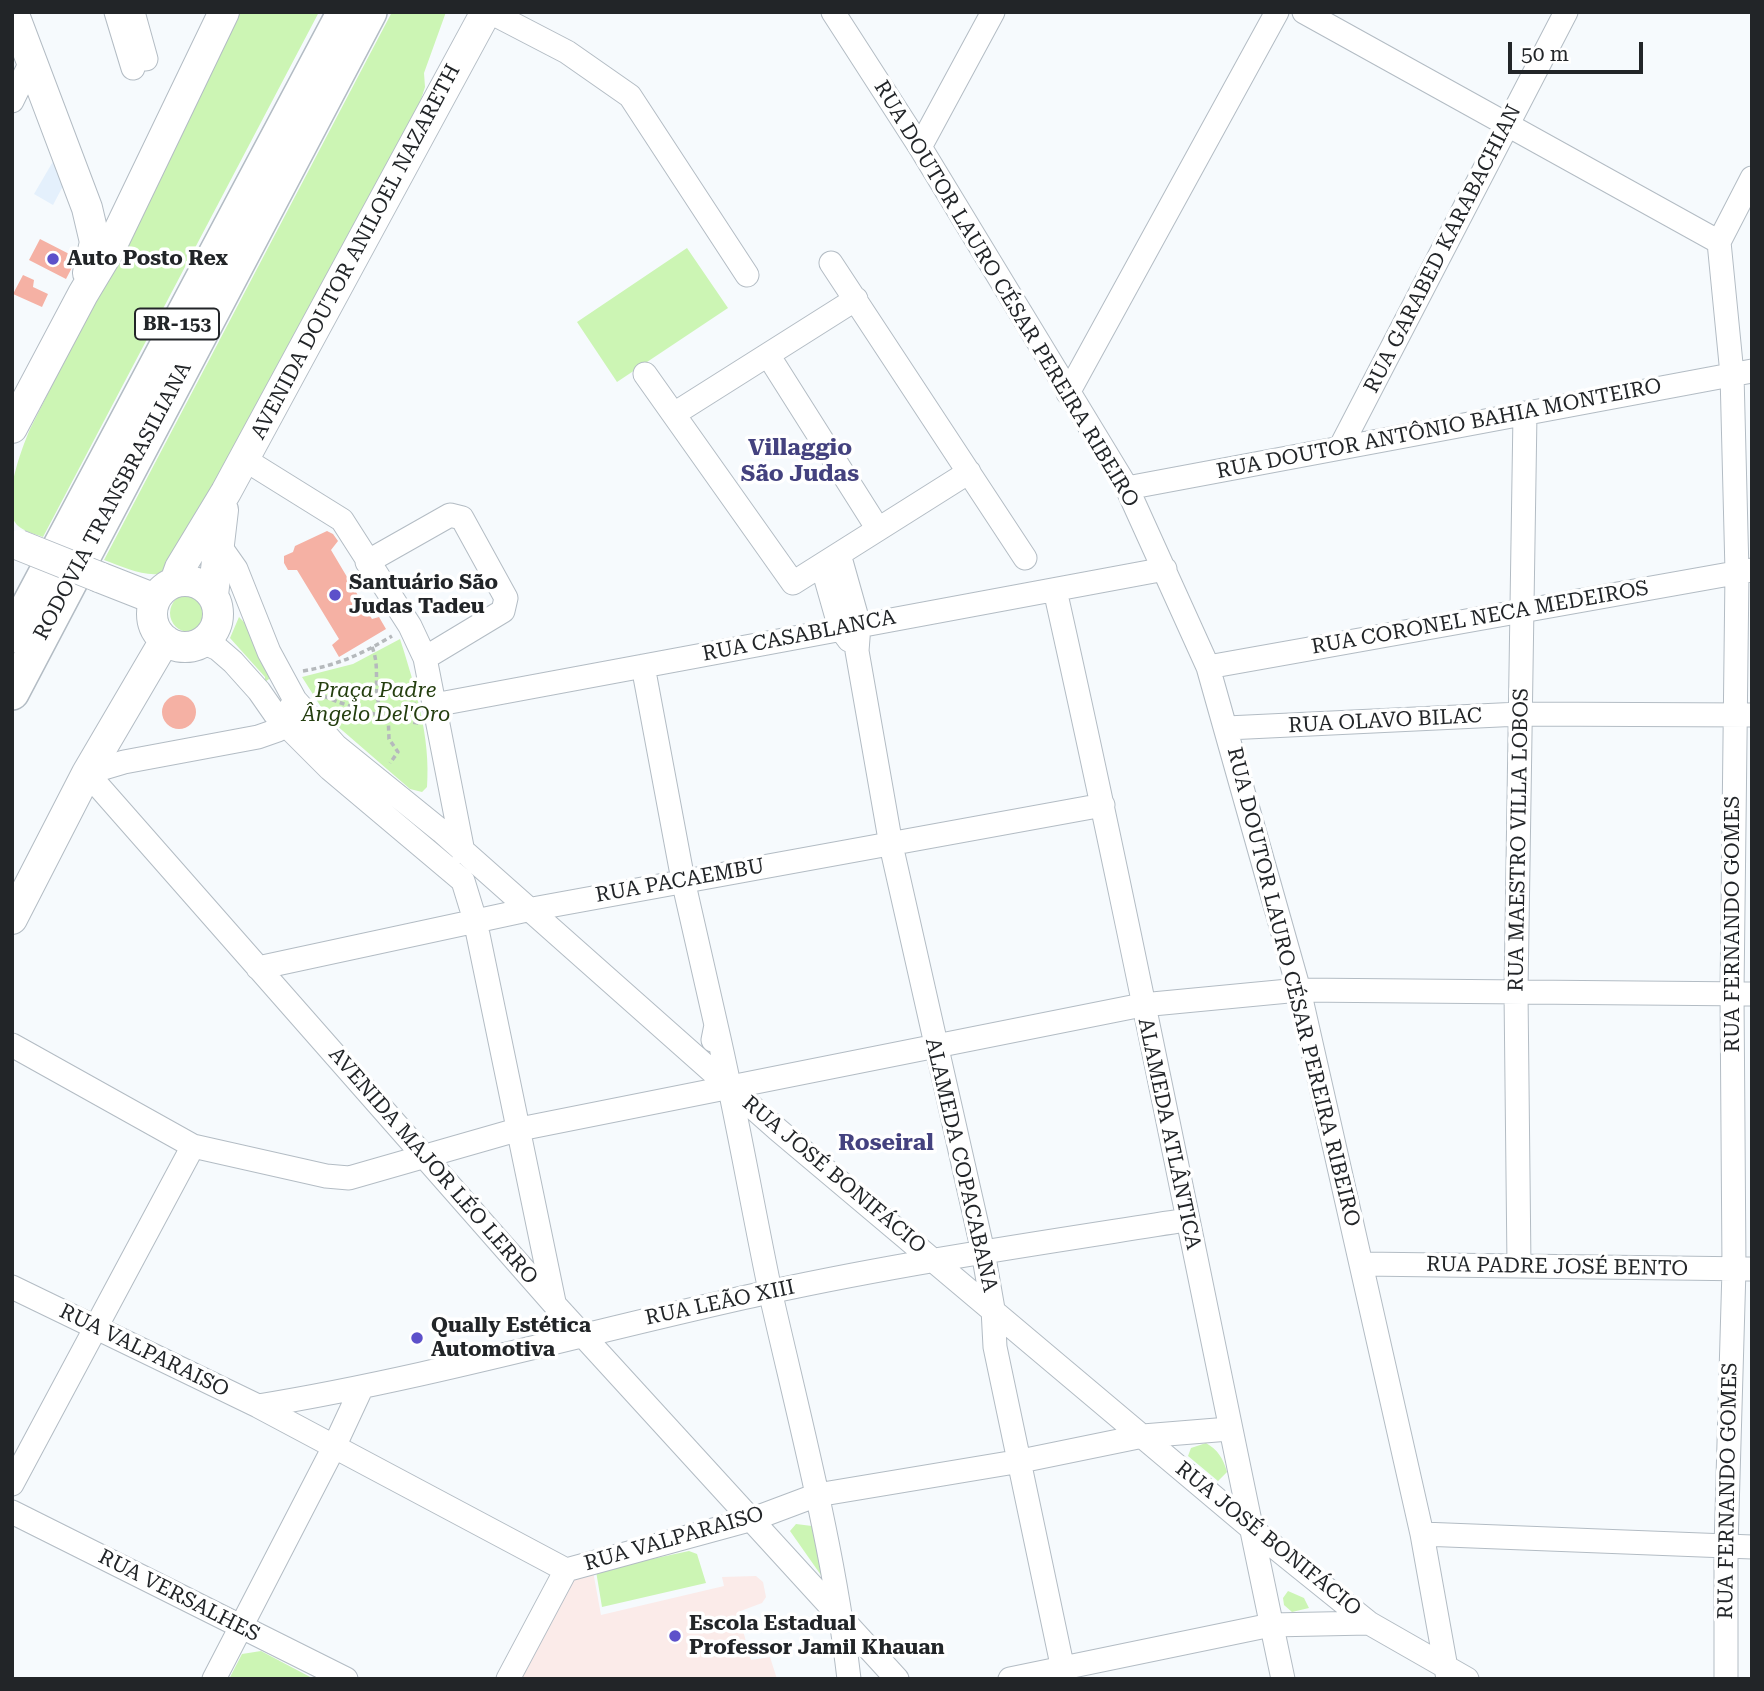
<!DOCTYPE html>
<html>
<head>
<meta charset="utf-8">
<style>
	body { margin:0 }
	#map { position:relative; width:1764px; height:1691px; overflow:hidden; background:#f6fafd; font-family:"Roboto Serif",serif }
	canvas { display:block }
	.frame { position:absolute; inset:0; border:14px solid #222528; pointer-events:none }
	.scale { position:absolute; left:1508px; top:42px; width:135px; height:32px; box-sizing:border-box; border:4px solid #222528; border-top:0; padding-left:9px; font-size:21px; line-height:24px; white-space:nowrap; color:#222528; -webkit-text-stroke:5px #fff; paint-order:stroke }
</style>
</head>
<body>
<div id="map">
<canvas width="1764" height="1691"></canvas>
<div class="frame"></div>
<div class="scale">50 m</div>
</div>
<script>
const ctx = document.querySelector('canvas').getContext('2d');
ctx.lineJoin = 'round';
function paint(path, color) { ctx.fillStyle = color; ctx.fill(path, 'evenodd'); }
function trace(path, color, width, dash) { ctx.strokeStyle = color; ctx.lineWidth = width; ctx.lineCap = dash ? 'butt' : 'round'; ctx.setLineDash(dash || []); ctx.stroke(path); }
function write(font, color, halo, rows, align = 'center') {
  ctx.font = font + ' "Roboto Serif",serif'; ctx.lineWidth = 7; ctx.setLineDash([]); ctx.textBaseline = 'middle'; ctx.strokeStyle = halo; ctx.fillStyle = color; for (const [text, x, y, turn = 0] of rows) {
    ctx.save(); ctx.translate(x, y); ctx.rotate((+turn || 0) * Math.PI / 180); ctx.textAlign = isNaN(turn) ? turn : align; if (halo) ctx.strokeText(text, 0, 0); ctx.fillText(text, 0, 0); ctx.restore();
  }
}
const built = new Path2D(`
	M55,158l8,28 -10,19 -19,-11z`);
const education = new Path2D(`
	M593,1571l8,44 123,-29 -2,-9 34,-1 7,6 3,15 -4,6 -24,9 13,48 19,-3 7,22h-260l53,-103z`);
const green = new Path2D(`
	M240,12h79l-276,525c-8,-3 -20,-6 -26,-12 -17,-19 4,-75 13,-96z
	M392,12h54l-22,61 1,14 -8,25 -246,459c-22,9 -45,-3 -67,-11z
	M687,248l41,60 -111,74 -40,-60z
	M170 613a19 19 0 1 1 38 0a19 19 0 1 1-38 0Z
	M239,617l12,12 26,44 -12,9v-5l-35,-39z
	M400,639c15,47 31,99 27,148l-5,5 -12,-3 -82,-71 -26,-41 51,-13z
	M1206,1443c12,7 17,15 21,29l-9,9 -30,-25 3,-8z
	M796,1524l16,2 11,52 -33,-47z
	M689,1551l8,3 9,29 -104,24 -6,-36z
	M1288,1591l16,7 5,10 -17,4 -8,-7 -1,-7z
	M261,1651l53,28h-85l13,-25z`);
const building = new Path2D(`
	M40,239l37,19 -11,21 -37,-19z
	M23,275l11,5 -1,7 15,7 -6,13 -29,-13z
	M327,531l6,3 5,7 -7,9 41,69 7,-2 7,12 -47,28 -7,-12 7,-6 -42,-69h-9l-4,-7v-7l9,-4 2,-6z
	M162 712a17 17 0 1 1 34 0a17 17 0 1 1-34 0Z`);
const path = new Path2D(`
	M372,647c9,21 0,43 9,63l7,2 1,27 9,13 -8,11
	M303,671c35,-6 59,-17 89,-35
	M316,693c36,15 65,25 103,30
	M388,712l28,-8`);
const minor = new Path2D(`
	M116,12l17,56
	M133,12l13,47
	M490,12l77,40 63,44 117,179
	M833,12l87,135 207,341 81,179 91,323 123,544 26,145
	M1304,12l415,230
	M12,101l19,-39
	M920,147l73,-135
	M831,263l194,295
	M768,355l110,174
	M645,374l148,209 176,-111
	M1068,393l209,-381
	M674,414l182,-115
	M1340,448l226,-436
	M244,459l98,61 68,106 15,32 38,194
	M1127,488l625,-117
	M217,542l19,27 33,83 26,48 41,46 105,85 336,298 474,399 118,95 98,56
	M839,554l20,71 -2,26 34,194 92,407 10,57 2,38 70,332
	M367,562l83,-47 12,3 44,80 -3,13 -78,47
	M822,565l18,63 9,12
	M1055,590c81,361 151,726 228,1089
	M203,642l15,7 15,13 26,29 16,23 55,55 133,112 12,39 79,382
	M643,666l40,214 33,145 -3,15
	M1208,667l544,-97
	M295,700l-17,30 -20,7 -134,25 -37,11 468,532 342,374
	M434,705l731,-136
	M1227,728l293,-14 232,1
	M258,968l269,-58 576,-105
	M716,1025c21,90 36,180 55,270 29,127 63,254 78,384
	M12,1045l181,101 133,30 23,2 171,-49 622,-124 157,-15 453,4
	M1363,1264l389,5
	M1519,1266l-3,-274 9,-579
	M12,1287l246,119 308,164 187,-51 64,-24 204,-34 122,-25 86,-7
	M258,1406c172,-28 340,-77 511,-114 138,-30 278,-50 417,-72
	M12,1484l181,-338
	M12,1512l334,167
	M1422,1534l330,13
	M214,1679l120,-232 27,-58
	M508,1679l58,-109
	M1010,1679l261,-54 98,-2
	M1726,1679v-132l8,-278 -2,-276 5,-421 -5,-198 -13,-132 33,-64`);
const major = new Path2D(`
	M13,12l74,196 8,34 -7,31
	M12,428l71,-134 27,-45 114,-237
	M99,577l56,22
	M152 614a33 33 0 1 1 66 0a33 33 0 1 1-66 0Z
	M175,582l5,-14 46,-76 260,-480
	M213,595l10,-85
	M12,919l75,-146 78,-133`);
const highway = new Path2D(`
	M12,636l332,-624
	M12,693l358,-681`);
const majorBridge = new Path2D(`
	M19,545l80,32`);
const markers = [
	[53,259,7,"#5d51ca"],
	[335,595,7,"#5d51ca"],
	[417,1338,7,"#5d51ca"],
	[675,1636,7,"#5d51ca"]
];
const shields = [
	[177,324,84]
];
const shieldNames = [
	["BR-153",177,324]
];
const streetNames = [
	["RUA GARABED KARABACHIAN",1443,249,-63],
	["AVENIDA DOUTOR ANILOEL NAZARETH",356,252,-62],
	["RUA DOUTOR LAURO CÉSAR PEREIRA RIBEIRO",1006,294,59],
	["RUA DOUTOR ANTÔNIO BAHIA MONTEIRO",1439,429,-11],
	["RODOVIA TRANSBRASILIANA",113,501,-62],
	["RUA CORONEL NECA MEDEIROS",1480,618,-10],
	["RUA CASABLANCA",799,636,-11],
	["RUA OLAVO BILAC",1385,721,-3],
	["RUA MAESTRO VILLA LOBOS",1519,840,-89],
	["RUA PACAEMBU",680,881,-10],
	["RUA FERNANDO GOMES",1733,924,-90],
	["RUA DOUTOR LAURO CÉSAR PEREIRA RIBEIRO",1293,987,76],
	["ALAMEDA ATLÂNTICA",1169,1134,78],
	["ALAMEDA COPACABANA",961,1165,77],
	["AVENIDA MAJOR LÉO LERRO",433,1166,49],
	["RUA JOSÉ BONIFÁCIO",834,1175,40],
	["RUA PADRE JOSÉ BENTO",1557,1267,1],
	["RUA LEÃO XIII",720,1303,-12],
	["RUA VALPARAISO",144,1351,26],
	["RUA FERNANDO GOMES",1728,1491,-89],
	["RUA VALPARAISO",674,1539,-16],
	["RUA JOSÉ BONIFÁCIO",1268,1539,39],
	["RUA VERSALHES",179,1596,27]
];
const poiNames = [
	["Auto Posto Rex",67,259],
	["Santuário São",349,583],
	["Judas Tadeu",349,607],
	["Qually Estética",431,1326],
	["Automotiva",431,1350],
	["Escola Estadual",689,1624],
	["Professor Jamil Khauan",689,1648]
];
const parkNames = [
	["Praça Padre",376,691],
	["Ângelo Del'Oro",376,715]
];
const neighbourhoodNames = [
	["Villaggio",800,448],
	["São Judas",800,474],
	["Roseiral",886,1143]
];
paint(built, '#e4f0fc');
paint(education, '#fbebe9');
paint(green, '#ccf5b4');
paint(building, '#f5b1a4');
trace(minor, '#b3bcc4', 25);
trace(major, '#b3bcc4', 32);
trace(highway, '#b3bcc4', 36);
trace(path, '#b5b9bc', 3.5, [5, 3.5]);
trace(minor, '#fff', 23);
trace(major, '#fff', 30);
trace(highway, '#fff', 33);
trace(majorBridge, '#b3bcc4', 32, []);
trace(majorBridge, '#fff', 30);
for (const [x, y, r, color] of markers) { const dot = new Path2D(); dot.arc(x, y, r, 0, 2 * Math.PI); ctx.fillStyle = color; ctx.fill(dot); trace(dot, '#fff', 2.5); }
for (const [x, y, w] of shields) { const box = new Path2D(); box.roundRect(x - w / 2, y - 15.5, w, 31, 5); ctx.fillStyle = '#fff'; ctx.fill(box); trace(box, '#222528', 2); }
write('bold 19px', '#222528', null, shieldNames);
write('21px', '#222528', '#fff', streetNames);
write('bold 21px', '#222528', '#fff', poiNames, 'left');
write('italic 21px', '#243e0f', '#fff', parkNames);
write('bold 23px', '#44427f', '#fff', neighbourhoodNames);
</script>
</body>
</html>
